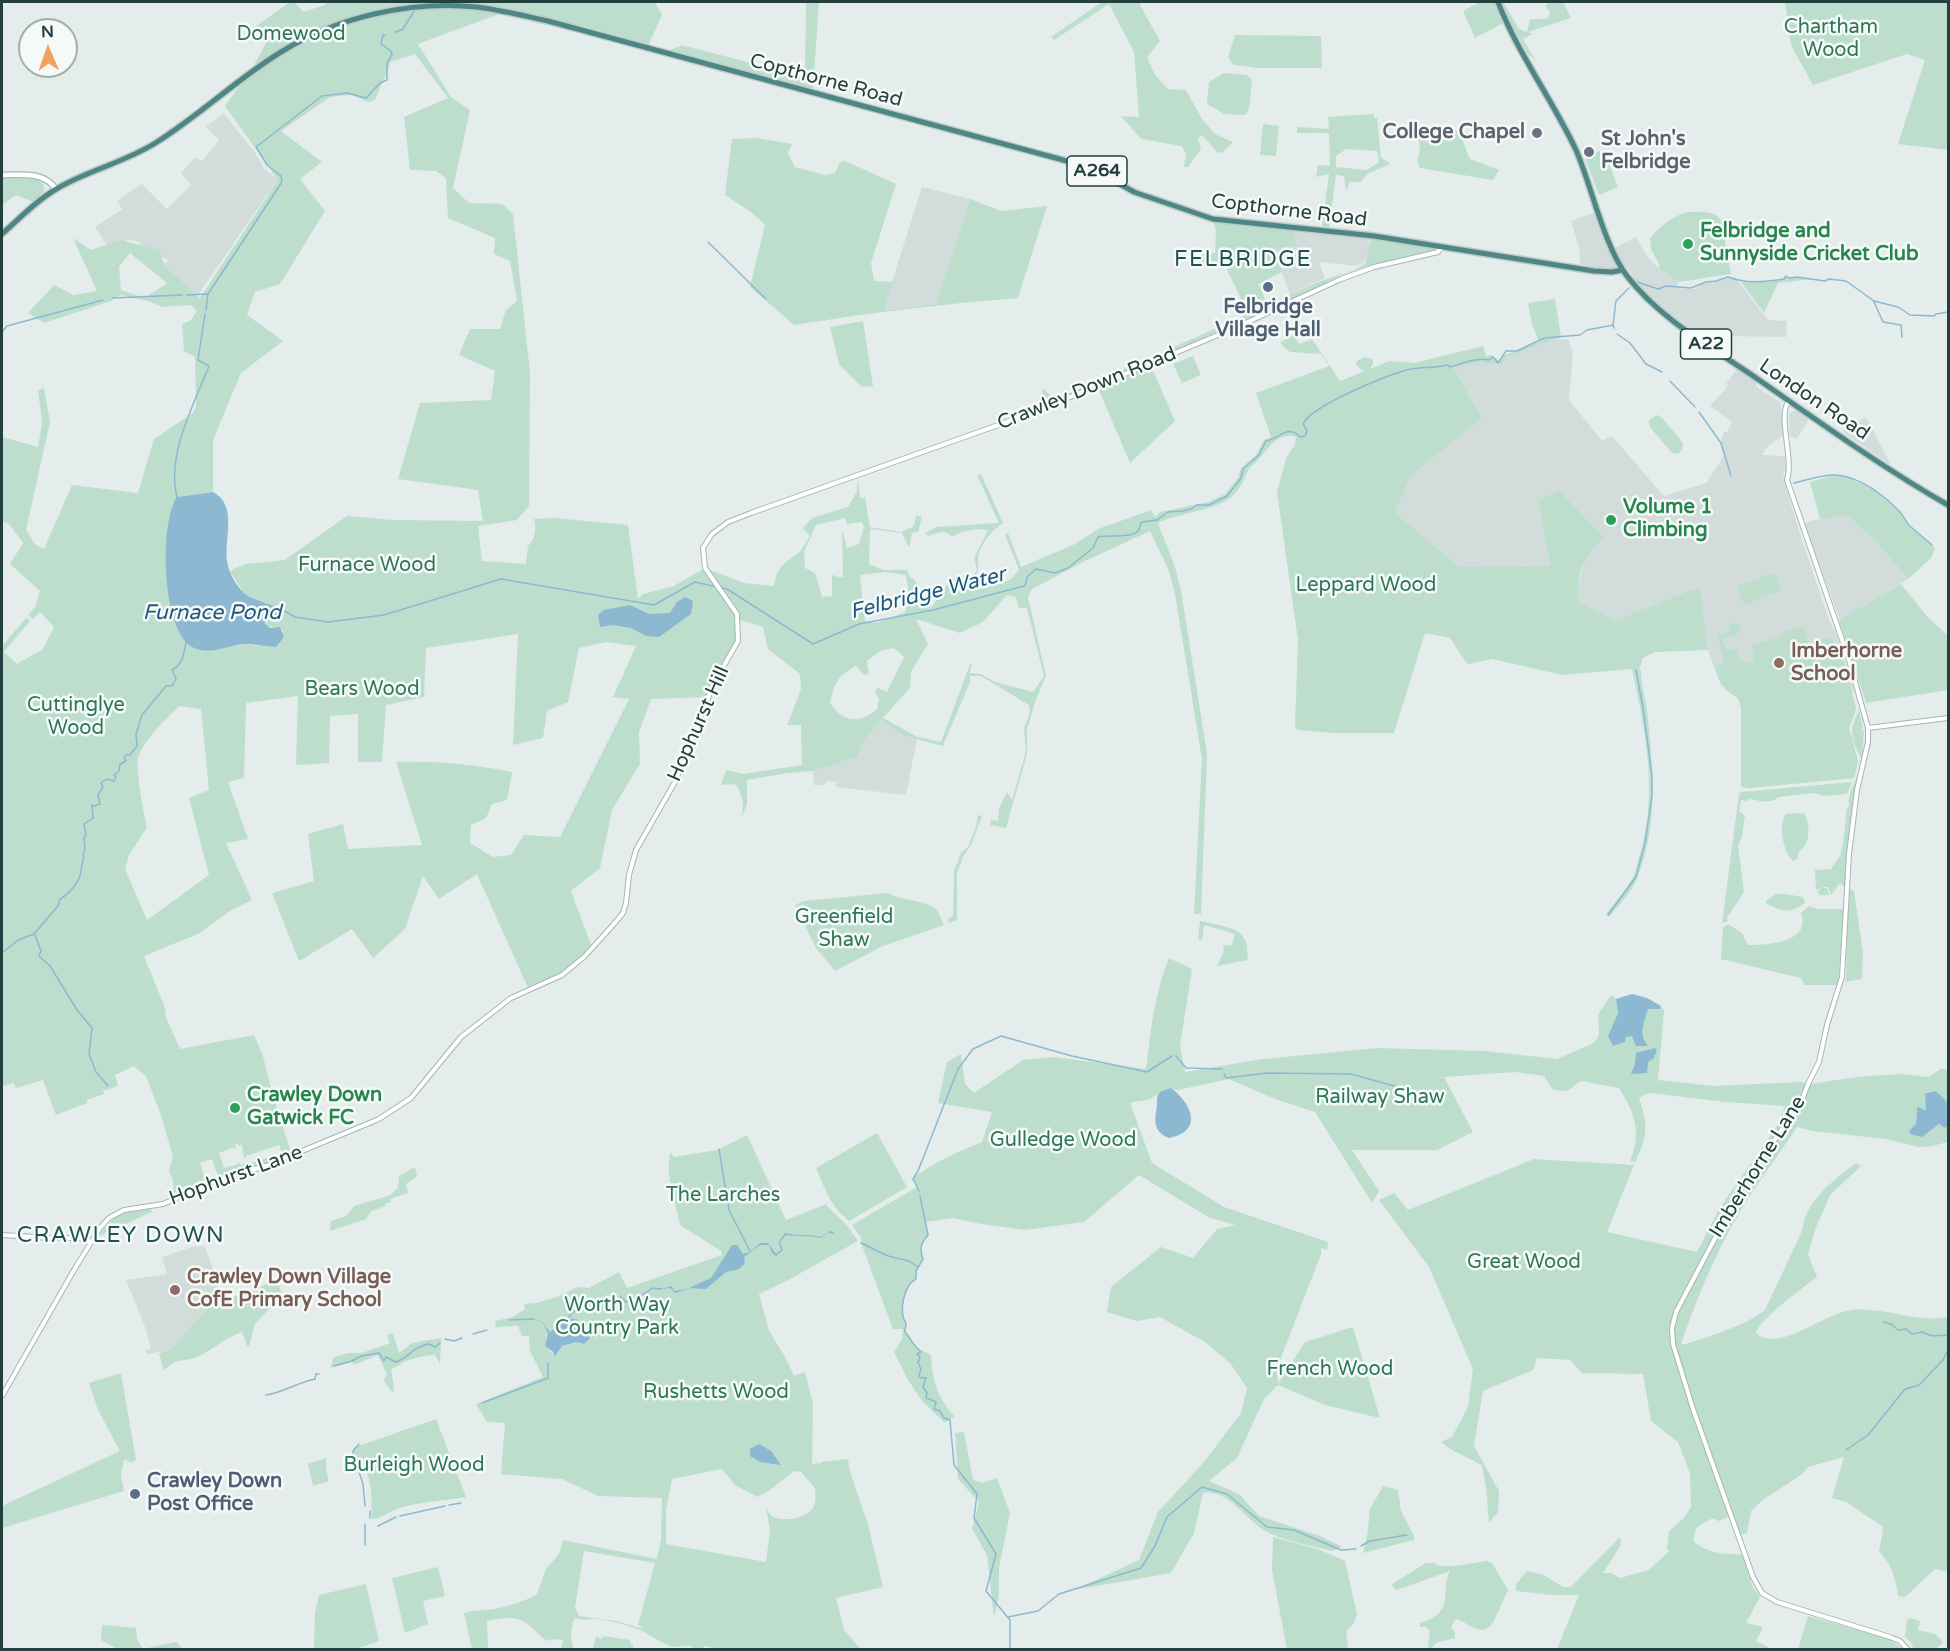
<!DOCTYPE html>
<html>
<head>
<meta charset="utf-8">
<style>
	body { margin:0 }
	#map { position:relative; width:1950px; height:1651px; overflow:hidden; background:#e4edeb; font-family:"Varela Round",sans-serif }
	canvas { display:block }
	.frame { position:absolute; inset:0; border:3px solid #233f3e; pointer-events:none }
	.north { position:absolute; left:18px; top:18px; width:60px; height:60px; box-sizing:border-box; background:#f5faf8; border:2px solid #a1afae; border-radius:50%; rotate:358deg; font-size:16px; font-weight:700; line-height:24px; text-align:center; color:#233f3e }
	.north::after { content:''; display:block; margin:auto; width:21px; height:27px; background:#f2a25d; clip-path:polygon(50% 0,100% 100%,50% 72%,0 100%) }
</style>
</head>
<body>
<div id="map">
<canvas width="1950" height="1651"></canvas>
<div class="frame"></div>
<div class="north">N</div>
</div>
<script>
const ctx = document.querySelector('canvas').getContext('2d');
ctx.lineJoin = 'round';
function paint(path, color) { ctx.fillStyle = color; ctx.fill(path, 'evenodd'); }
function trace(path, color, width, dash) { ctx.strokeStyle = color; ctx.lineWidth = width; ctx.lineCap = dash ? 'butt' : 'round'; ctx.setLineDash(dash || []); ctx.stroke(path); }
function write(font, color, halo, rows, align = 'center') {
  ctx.font = font + ' "Varela Round",sans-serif'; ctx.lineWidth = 5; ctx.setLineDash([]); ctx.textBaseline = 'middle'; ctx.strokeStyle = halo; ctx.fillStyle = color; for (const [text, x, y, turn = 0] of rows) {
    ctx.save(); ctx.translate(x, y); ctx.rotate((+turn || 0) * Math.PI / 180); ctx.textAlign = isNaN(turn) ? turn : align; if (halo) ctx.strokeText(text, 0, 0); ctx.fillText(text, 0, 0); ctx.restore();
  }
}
const built = new Path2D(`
	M223,113l31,38 11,19 13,9 -80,116 -36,-28 7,-7 -22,-8 -8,-10 -11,-3 -17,13 -16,-25 27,-18 -5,-8 25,-17 25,25 24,-24 -10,-12 15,-16 6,4 17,-21 -13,-13z
	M922,187l48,12 -34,105 -53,6z
	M1596,212l13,39 27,-14 11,19 11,12 20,14v6l18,1 6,-5 33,-7 33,43 19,1 -1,16 -64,-1 -6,2 -6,5 -27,-17 -27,-24 -18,-18 -11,-17 -23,2 -24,-5 -1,-17 -8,-26z
	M1264,225l106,11 -2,17 -4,9 -7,4 -38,-4 6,16 -35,16z
	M1558,338l4,2 6,-1 5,13 -4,48 33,41 10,-5 52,60 42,-13 18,-27 -4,-12 4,-12h3l5,-10 -22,-16 14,-15 4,-6 -2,-1 11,-15 18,13 3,6 22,14 5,32 -18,13 -5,8 23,1 1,13 -3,4 2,12 17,55 28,83 7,12 17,56 -2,1 4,18 -7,18 9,33 -4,17 -104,10 -9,-1v-79l-3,-10 -10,-6 -8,-9 -12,-33 -8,-62 -84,32 -38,-18v-17l7,-26 19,-22 -66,-36 12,64 -91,2 -64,-55 15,-37 72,-57 -29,-51 28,-5 21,3 4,-8z
	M1796,410l13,9 -12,20 -7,-3 -1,-20 1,-3z
	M1866,417l24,46 -1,1 -46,-32 2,-4 5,4 6,-9z
	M1835,515h11l29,25 33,39 -68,41 -36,-97z
	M881,720l23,16 13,3 -11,56 -70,-8v-5l-10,-1 -1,4h-11l-1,-14 44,-14 6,-15z
	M195,1246l10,1 20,55 -16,4 -39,44 -23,4 -1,-3 5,-3 -7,-24 -18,-44 41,-6 -5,-17z`);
const green = new Path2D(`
	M290,2h5l8,10 22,-7v-3h330l7,13 -15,33 -148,-34 -81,30 33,53 19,13 -17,78 16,15 33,1 11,10 17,159 -1,133 -12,14 -39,6 4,35 44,3 2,-18c7,-7 9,-17 6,-27l20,-1 74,7 10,74 5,-5 31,-8 31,-18 39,15 30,3c3,-21 10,-22 25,-34 4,-3 7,-10 11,-16l-7,-8 9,-10 36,-11 9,-16 1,-13 2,20h4v-6l6,35 31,5 13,-6 2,-10 6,1 -4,15 -6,1 -3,15 -7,-15 -32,-4 -1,35 15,6h23l3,7 6,4 3,19 12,8 19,-27 9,-5 12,2 6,-8 -3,-12 14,-28c-12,-2 -25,0 -36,7 -7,-9 -15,-4 -24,-1l-3,-3 12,-6 62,-4 -22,-48 4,-1 22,49c-11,8 -22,19 -25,34 -1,11 3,11 -4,22l7,10 29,-9 9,-10 -14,-35 3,-2 13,34 54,-23 23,-15 53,-19 4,7 5,-5 48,-10 17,-8 13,-16 3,-10 15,-13 8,-15 7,-3 -15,-44 73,-27 -8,-12 -31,-2 -10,-9 12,-8 8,9 12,-5 28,42 25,-10 -5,-2 -4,-5 1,-3 7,-4 9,2v5l-3,5 19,-8 25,2 69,-17 3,10 6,-1 7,6 3,-5 37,-14 -7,-18 -4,-21 27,-4 6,38 -55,20 -4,8 -21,-3 -28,5 29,51 -71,57 -16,37 64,55 91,-2 -12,-64 21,-10 45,46c-21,24 -27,32 -26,65l38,18 84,-33 8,63 -53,2 -12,6 -4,11 2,1c0,14 4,27 6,41 6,55 12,112 -9,165 -5,14 -19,29 -29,41l-3,-3c9,-12 20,-24 27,-37 4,-8 5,-18 8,-26 17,-61 4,-122 -9,-182l-70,6 -70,-16 -23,5 -4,-3 -15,-23 -25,-5 -31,100h-61l-36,-3 -2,-4 3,-86 -21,-148 9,-33 9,-15 1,-7c-18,-6 -28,12 -37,22 -3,4 -7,6 -10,10 -4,6 -6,15 -11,21 -16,22 -57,21 -80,33l17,44 6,24 26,162 -6,161h-7l8,-155 -27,-165 -6,-23 -19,-40 -65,30 -53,28 -4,8 18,79 -11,26 -8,28v24l-21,74 -16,-3 1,-5 7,1 1,-13 8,-16 5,8 14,-49 -2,-23 6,-16 -1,-7 -43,-26 -6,-3h-10v6l-27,64 -39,-10 -23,-16 -18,22 -6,15 -44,14 -26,2 -40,7v24l-5,13c2,-14 1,-22 -7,-33l-14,1 5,-15 18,4 58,-9 -1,-40h-14l14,-36 -1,-15 -32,-25 -5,-22 -26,-8 1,22 -30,56 -57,2 -12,33 1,32 -28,46 -12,58 -29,23 21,56 -30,28 -33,15 -52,-116 -38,25 -16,-23 -18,53 -32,29 -21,-29 -53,32 -27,-68 42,-12 -6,-47 35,-10 5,25 74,-4 -26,-83c39,-1 77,2 116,10l-5,28 -15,4 -6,14 -15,7 -1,18 23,14 18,-2 13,-20 36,2 69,-138 -16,-2 23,-51 -30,-4 -27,6 -11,54 -21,9 -4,27 -30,7 5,-111 -92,14 -2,49 -38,8 -4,57h-24v-48l-28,2 -1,47 -33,2 2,-69 -52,7 -2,75 -16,4 20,57 -22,4 26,57 -21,10 -31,23 -56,23 21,52 1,9 14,32 74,-14 9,21 7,29 21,68h7l-32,13 -47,13 -7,-20 -12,4 7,21 -33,16 -1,-20 -4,-9 4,-14 -12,-42 -15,-39 -12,-10 -19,9 3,11 -15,5 1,3 -17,6v3l-31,12 -13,-35 -27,8 -2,-5 -12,3v-440l24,-28 4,3 -26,31 13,12 26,-15 11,-22 -14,-15 -7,7 -5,-4 7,-8 5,-16 -30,-27 13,-21 -14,-19 -7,-3v-84l36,10 4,-24 -4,-33 6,-2 6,34 -24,108 9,14 9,5 28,-64 66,8 16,-54 39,-26 3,-6 -1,-50 -11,-6 -2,-27 8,-3 7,-10 -6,-6 -29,2 -14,-6 -27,-6 -10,6 -67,22 -16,-10 26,-28 19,10 24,-4 -24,-53 18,12 29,-10 39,10 6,16 35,32 78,-118 -53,-74 -1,1 28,-38 15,-28 -11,-15zM415,54l33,44 -44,19 6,53 26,1 10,7 2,40 47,20 -1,16 16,7 7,40 -11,9 -6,19h-30l-11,26 36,16 -4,29 -71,3 -22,76 80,11 5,31 -90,-1 -46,-4 -62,44 -40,4 -15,7 15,24 23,8 3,14 -4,3v6l13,2 4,4 -27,14 -12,-2 -12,2 -47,-4 -14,-25 5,-120 36,-5v-52l28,-67 42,-32 -36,-26 8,-23 25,-8 45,-73 -25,-32 22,-17 -41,-31 49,-34 21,-2 18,7 6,-2 16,-38zM130,253l37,30 -22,15 -24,-8 -2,-23zM845,518l2,6 15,-2 2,5 -5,17 -12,4 -5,-19 1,49 -11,-3v21l-10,1 -7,-24 -10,-5 -1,-16 12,-27zM885,572l21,3 3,20 -4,17 -28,11 -12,-2 -5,-46zM1007,595l8,2 4,11h8l17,68 -11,16 -38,-10 -14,-8 -11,-1 2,-9h-2l-29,78 -23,-5 -35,-19 27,-30 1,-16 17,-28 -12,-25 44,14 23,-11zM894,648l10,9 -17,35 -9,-4 -3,3 4,9 -2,9c-17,15 -34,14 -47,-6 4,-20 8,-27 26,-37l8,9 5,-1 -2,-13 13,-10zM179,706l22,3 8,81 -20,8 20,77 -62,45 -22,-51 4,-14 18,-28c-3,-12 -12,-60 -9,-70 8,-20 26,-36 41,-51zM238,1143v3l4,-1 2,13h2v-2l33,-11 3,8 -34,11 -1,-2 -6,3 -4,-4 1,3 -14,4 -5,-15 13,-5 4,1 -1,-5z
	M806,2h13l-6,87 -145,-38 14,-6 123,32z
	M1102,2h39l-1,3 20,36 -13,16 8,18 13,14 18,1 16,29 13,15 18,8 -11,11 -5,-1 -15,-17 -4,3 3,11 -13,18h-4l2,-13 -4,-8 -41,-7 -20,-23 18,1 -5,-65 -25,-48 -55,36 -3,-3z
	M1480,2h23l16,27 8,3 3,-13h17l3,-7 -5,-7 6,-3h12l8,16 -43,14 4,2 -9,5 13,22 -8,-7 -19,-34 -34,18 -12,-27z
	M1785,2h163v148l-50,-6 27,-84 -18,-6 -94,31 -22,-40z
	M1235,35l86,1 1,32h-64l-24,-3 -6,-8z
	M1224,73l23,2 5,5 -3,29 -4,6 -21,-1 -17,-10 2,-22z
	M1374,114v4h3l4,40 9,5 -2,2 -21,9 -6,8h-11l-4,9 -2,-15 -8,-1 -7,52 -7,-1 7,-52 -13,3 2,-12 12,1 -1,-33h-32v-6l32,2 -1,-12zM1346,149l31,2 2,11 -12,8 -31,-3v-11z
	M1263,124l16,2 -3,30 -16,-1z
	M1455,130l5,4 10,25 29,11 -6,10 -73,-12 -3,-7 3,-10 -1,-12 21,-8z
	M757,138l35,6 -4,9 7,14 30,8 10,-2 5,-11 5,-1 51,23 -25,79 3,18 19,1 -9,28 52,-6 34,-105 31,12 46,-5 -29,92c-75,6 -150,15 -224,27l-44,-38 15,-62 -14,-13 -26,-17 7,-56z
	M1600,151l1,4 4,-2 13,34 -19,8 -14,-37z
	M2,178l34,1 8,5v7l-10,11 -18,-7 -14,10z
	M1689,212c10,0 25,-2 32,8l10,54 -53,8 -20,-14 2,-2 -9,-17 -1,-11c11,-12 21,-22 39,-26z
	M1213,219l80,10 3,17 -24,2 10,24 -23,12 8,20 -2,2c21,-9 41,-20 62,-27 14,-5 27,-8 38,-15l6,-25 63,9v3c-31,8 -92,16 -115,37l-278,120 2,-20 12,12 193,-86 -25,-53 -23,6v-14h15l1,-21z
	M1786,276l3,2 8,-1 15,2 -34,4 -14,30 -23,-31c14,-2 33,4 45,-6z
	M863,321l10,65 -11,1 -23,-23 -9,-37z
	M1193,356l8,19 -19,8 -9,-19z
	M1151,366l24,55 -45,42 -32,-75z
	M1657,415l6,4 20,24 -1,7 -4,4 -6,-1 -22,-26 -1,-7z
	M1834,475l13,2 28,14 24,20 11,15 25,22 -4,10 -23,21 -33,-39 -29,-25 -26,4 -10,-37z
	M1774,573l7,18 -37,14 -7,-19z
	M1901,584l24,30 23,22v54l-82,13 -27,-83z
	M1737,623l4,9 -19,7 5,12 9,-2 5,13 5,-2 1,3 7,-3 -2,-14 26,-9 6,15 45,-15 3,2 11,22 13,47 -7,20 9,33 -4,17 -104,10 -9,-1v-79l-3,-10c-15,-8 -20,-17 -23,-32l9,-2 -6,-29 12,-4v-7z
	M1803,626l6,16 -25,9 -6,-17z
	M1859,710l4,18 -2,2 3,1 -2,28c-12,-20 -13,-28 -3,-49z
	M1858,775l-9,60 -4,53 -5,-5 -9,12 -3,-8h-5l-1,1h5l2,7h-9l-3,-3 4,-4 -5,2 -1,-20 16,-1 9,-13 3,-13 4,-35 2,-1v-5h-1l3,-12z
	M1852,782l-5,12 -22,2 -11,-3 -36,4c-7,8 -20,3 -29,2l-1,2 -7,-1 -2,11 6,4 -3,22 -4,8 6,47 -17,26 1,3 -6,2 17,-129 2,-2z
	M1804,813c5,8 7,25 0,34 -5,5 -6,5 -7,12l-4,2c-10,-9 -15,-37 -7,-47z
	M978,815l4,1 -10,27 -9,14 -6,16v47l-8,3 -1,-4 5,-3 1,-45 7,-18 7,-6 8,-20z
	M1848,889l6,2 9,61 -1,27 -16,3z
	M888,893c14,8 33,6 46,15 5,3 7,11 10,17l-61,21 -48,25 -19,-23 -21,-43 9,-4z
	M1776,894h9l18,3 2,6c-15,11 -24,9 -39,0v-2z
	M1809,906l9,3h26l-6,76h-34l-3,-7 -80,-19 2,-31 5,-4 14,9 6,12c18,0 64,-2 53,-32z
	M1200,921c13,3 39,5 45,19 3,5 2,14 3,20l-31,6 7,-15 -1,-5 9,-1 3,-11 -31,-9 -2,15 -4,-1z
	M1169,958l23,11 -12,77 5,26 78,-13 115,-11 107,3 72,8 37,-16 5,-8 -1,-20 13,-20 5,4 2,14 -10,23h24l15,9c-9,-11 -3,-23 1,-36h12l1,-3 3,5 -6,69 55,6 88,-4 8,2 48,-7 43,-3 29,3 12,-8h7v36l-12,-14 -10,1v17l-2,1 -7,-2 -1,16 -6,7 8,4 22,-11 5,4 3,-2v16l-16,4 -14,1 -32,-8 -74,-8 -15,-4c-19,29 -40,56 -57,85 -25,41 -43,87 -59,132h5c26,-9 57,-17 79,-34l37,-79c4,-31 31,-50 54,-68l5,3 -31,29 -15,35 -7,24 9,23c-13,10 -59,43 -61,56 22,20 67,-18 91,-22 33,-7 69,13 101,6v255l-13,-3 -30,28 -7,-1c-2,-18 -7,-32 -19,-45l4,-21 -1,-4 -36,-24 -14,-4 12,-41 -36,10 -7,8 -37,24 -13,12 -4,22 -7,2 -8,-20 -13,6 -6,-3c-12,7 -19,7 -19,24 15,11 30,13 48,12l11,33 7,10 -14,26 17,4 -7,14 7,3 8,5h-214l22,-54h-26l-37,-4v-7l11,-13 17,4 19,12h8l49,-50 1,8 -18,28h8l9,5 29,-8 20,-19 -2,-2 2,-18 15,-13 7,-11 -1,-33 -12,-32 -27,-21 -8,-47 -61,-1 -12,-13 -33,-2 -4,12 -50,21 -9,55 25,45 -1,21 -9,11 -3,-35 -4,-22c-14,-10 -29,-13 -41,-24l11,-5 16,-30 5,-38 -44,-102 -50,-67 15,-7 14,17 126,-51 100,6 -27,67 90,20 22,-43 58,-83 8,-20 -59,-4 -77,-9 -10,5c9,27 9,38 -4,64l-5,-1c12,-28 5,-48 -11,-73l-38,-7c-13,8 -11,13 -29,8l-8,-13 -29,-4 -71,5 29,55 -36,18h-85l27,41 -7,12 -57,-91 -40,-13 -46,-20 -51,11c-13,-3 -18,4 -28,9 -6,2 -14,2 -20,4l22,60 72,44 104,35 -1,8 -6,-2v6l-44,114 1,16 27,-42 48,-15 27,91 -55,-13 -47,-20 -14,14 -27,59 -28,23 30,13 20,22 61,20 22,11 -10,4c-21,-6 -44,-9 -63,-18 -22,-10 -40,-45 -66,-40l-9,40 -23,40 -97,17 65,-30 19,-48 46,-50 37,-49 6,-25 -17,-25 -25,-21 -45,-25 -23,4 -30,-9 4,-25 50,-40 32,11 24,-29 18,-4 -25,-7 -71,-43 -55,47 -59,8 -44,-6 -28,-6 -28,4 3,13c-9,9 -7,13 -5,25l-7,11v8l-9,8 -4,19v12l3,5 -1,11 4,1c8,15 7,12 22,20 1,25 7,44 24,62l-11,5 -22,-21 -14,-21 -14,-28 8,-13 1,-10h-10l-32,-86v-5l-9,-13 65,-38 -4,-9c21,-16 45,-26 69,-36l10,-30 -54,-9 9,-41 14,-8 4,30 9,9 49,-33 31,-3 92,12c5,-38 8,-75 23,-111z
	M877,1133l30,54 -58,34c-18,-14 -24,-32 -33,-53z
	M747,1135l39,85 40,-16c8,11 19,17 26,28l-2,3 3,-1 5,7 -70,39 -29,14 10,37 16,26 9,19 11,-4 8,32 -1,60 7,-1v3l2,-4 27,-3 2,13 18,52 15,63 -47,11 8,32 17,19 -139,1 -17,-4 -4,3h-8l-2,-3h-8c-12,5 -29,-9 -41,-15 -15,-6 -31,-11 -47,-12 -7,0 -12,2 -19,-1l-3,3 -2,14 2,14h-12l2,-9 -11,-1 -6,2c-23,-22 -25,-27 -59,-20l1,28h-16l-8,-36c12,-4 23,-2 35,-5 13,-3 27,-7 38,-14l9,-25 13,-15 4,-14 94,19 4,-20 1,-41 -64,-2 -36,-17 -61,-5 4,-51 -18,-1 -11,-18 67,-27 -13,-26 -1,-15h-7l-4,-10 -22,1 -1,-6 18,-4 12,-8 -1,-4 7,-3 1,2 25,-7 20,-10 12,1 30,-16 8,16 95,-33 -1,-4 -41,-26c-4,-23 -15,-48 -10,-71l1,-1 3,4 43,-7zM575,1318l2,1 -1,7 3,6 9,2 1,7 -5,3 -8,-2 -14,4 -6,11 -8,-8 -2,-13 3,-3 -6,-8 -8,-5 7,2 8,10 7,-5 4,-7zM722,1469l13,16 22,12 13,-7 24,-19 7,1 14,16c1,7 1,14 -2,20 -6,10 -32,15 -41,8 -3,-2 -4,-5 -6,-8l4,22 -4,32 -100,-18v-34l6,-31zM584,1551l71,12 -17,62 4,2 -1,1 -25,-7 -37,-5 -4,-9z
	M415,1167l2,9 -11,8 2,9 -18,6 1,3 -6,2 1,2 -15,5 -5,8 -36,12 1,-10 15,-5 8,-10 37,-11 7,-8 1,-11z
	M151,1209l1,3 -53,24c15,-22 26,-26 52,-27z
	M277,1279l5,16 -27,29 -6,22h-2l-5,-14c-16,5 -28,17 -43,24 -14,7 -23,0 -35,15l-5,-18 11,-3 39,-44 15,-4v-2l28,-9z
	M393,1333l6,20 13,-10 29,-5 -1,26 -5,-9c-16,1 -31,5 -44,15l3,16 -1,7 -8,-10 -1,-5 3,-3 -9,-20 -24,10 -2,-3 -22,6 4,-11 14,-4h14l28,-10 -3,-8z
	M121,1373l15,87 -5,3 -7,-4 -3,17 3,15 -122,37v-22l118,-55 -22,-41 -9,-27z
	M436,1419l30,78c-20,4 -42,4 -63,10 -10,2 -22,12 -31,12 -1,-15 1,-31 -5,-45 -5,-11 -12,-12 -14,-26z
	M964,1432l9,48 9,3 15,-5 13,35 -11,55v27l-5,22 -7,-62 -15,-26 7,-27 -21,-23 -3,-46z
	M326,1458v11l3,12 -16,5 -5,-22z
	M1383,1486l15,4 3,21 13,25v4l-51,13 4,-17 3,-27z
	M1273,1537l45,12 27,12 12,53 -3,9 -8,8 2,18h-61l-15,-79z
	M1487,1561l5,2 16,27 -15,33c-11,16 -25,-1 -37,-4l-5,8 4,5v6l-19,5 -5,6h-3l2,-18 -4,-4h-6v-4c37,-11 19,-30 30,-52l-53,19 -3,-1 -2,-5 34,-21h8l5,3h15z
	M438,1567l7,29 -22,5 5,23 -23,9 -13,-55z
	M366,1584l13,57 -20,7 -45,1 1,-36 4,-18z
	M1808,1616l81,23 14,10h-105z
	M1910,1618l10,3 -2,9 17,4 8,8 -7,7h-23l-1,-5 -7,-8 2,-16z
	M102,1625l34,3 1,11 6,10 33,-7 7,7h-65l-17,-9z
	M603,1636l27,4v3l4,2 -2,4h-39l3,-12 6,2z`);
const water = new Path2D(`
	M213,492c25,13 11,46 14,69 2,13 9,24 18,33 3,3 27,11 34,14l-3,8 -9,4 -2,3 5,5 10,-1 4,10 -8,10c-11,-1 -22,-3 -33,-3 -17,2 -32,11 -49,4 -33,-15 -35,-126 -17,-151z
	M685,597l8,4 -2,13 -32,23 -13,-1 -15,-8 -18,-3 -13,2 -2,-12 6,-5 26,-5 19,9 21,-1 7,-11z
	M1632,994l15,4 14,8 -1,3h-12c-4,14 -10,25 0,37h-12l-4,-10 -6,1 -1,5 -12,4 -5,-10 10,-23 -2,-14z
	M1655,1048l2,2 -3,8 -6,4 -1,11 -16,1 4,-10 1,-11z
	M1171,1088c21,16 33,43 -2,50 -17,-7 -14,-18 -12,-33 0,-2 0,-9 1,-10 2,-5 9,-5 13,-7z
	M1936,1091l12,12v23l-3,2 -6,-4 -17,13 -12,-3 -1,-3 7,-7 1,-16 2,-1 5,3 2,-1 -1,-16z
	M831,1231l5,3 -8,-1 -8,5c-12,-3 -22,-1 -34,-3l-6,7 3,8 -7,6 -4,-3 -3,-8h-9l-16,12 1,6 -6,6 -13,3 -20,17 -15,-1 -16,5 -5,-5 -8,1 9,-3 3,5 13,-2 24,-11 21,-33h5l6,9 7,-2 10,-9h8l8,11 5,-4 -2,-8 6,-9c12,3 22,1 35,4z
	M568,1318l9,1 1,4 -2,3 3,6 9,2 2,5 -6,5 -8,-2 -14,4 -7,11 -2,-5 -8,-6 3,-13 -5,-9 -9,-5 8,3 8,10 7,-5 3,-6z
	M759,1444l12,7 10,14 -21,-3 -10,-6v-7z`);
const stream = new Path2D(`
	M420,3l2,-1
	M395,32l7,-2 13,-20
	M708,242l58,57
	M1637,282l21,7 8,-3 25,2 15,-6 10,-1 12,-4c18,7 37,5 56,2l2,-3 3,2 8,-1 28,4 4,-2 17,2 28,20 24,6 12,8 24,1 2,-2 12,-2
	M187,295l20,-1
	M113,298l69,-3
	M1874,302l9,20 18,3 1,12
	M206,310l2,-16 74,-112 -1,-6 -14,-11 -11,-18 66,-51 25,-3 19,5 14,-15 7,-3v-17l5,-8 -1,-4 -10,-7 2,-9h2
	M1613,325l3,-24 13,-13
	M2,332l5,-6 96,-26
	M1617,334l13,9 16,21 16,8
	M1670,381l25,26
	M1699,412l22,31 10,33
	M1794,483c13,-3 29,-9 42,-8 24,2 48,20 64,37 4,4 6,11 11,15 7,6 14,12 21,18
	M177,497c-11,-41 17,-93 32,-131l-11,-6 7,-46
	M722,588l5,1 86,55 46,-20 74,-14 91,-24 2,-3 1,-6 9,-8 19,4 13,-5 25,-20 5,-11c11,-2 34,1 40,-6 2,-3 2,-7 4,-9l15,-2 11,-8 14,-1 9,-2 6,-4h12l18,-9 14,-18 2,-9 16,-14 7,-14c15,-3 21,-17 34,-4l5,-1 2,-5 -4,-7c8,-18 87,-51 108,-55 12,-2 26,-1 37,-4l2,2c12,-3 27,-10 39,-7l4,-3 5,6 8,-12h11l27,-13 36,-3 7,-5 26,-5 1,3
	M279,608l16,9 33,5 56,-7 117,-36 153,26 41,-23 22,5
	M1608,915l28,-38 9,-34 7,-47v-20l-9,-68 -7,-38
	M35,935l6,16 -2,5 11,10 27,44 15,18 -3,26 7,18 12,14
	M2,953l16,-13 16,-6 24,-28 2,-7c9,-5 20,-17 21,-28 1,-6 1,-9 3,-15l-1,-2 2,-4 -1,-12 2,-3 -2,-11 9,-6 -1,-13 2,1 6,-2 -2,-9 5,-8 -2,-4 6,-4 7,2 2,-4 -2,-2 5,-4 1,-7 6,-3 -2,-3 2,-3h4l7,-9 -1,-12 6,-19 24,-29h6l4,-7 -4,-9c11,-6 12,-17 14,-28
	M1176,1056l10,12 36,1
	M1224,1074l2,4 41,-5 84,1 83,23
	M719,1149l10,61 21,41
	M919,1191l-6,-12 5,-8 40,-102 15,-20 28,-13 71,20 75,16 25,-16
	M920,1196l8,39c-7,8 -9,13 -5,24l-7,12v8c-12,6 -18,33 -10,44l-1,9c5,6 9,14 16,20l-4,2 3,3 -2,6 3,6 -2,7 2,2h5l-3,9 4,6 -1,5 10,4 -2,7 6,2 4,7 6,2 4,45 23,29 -3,24 22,36 -10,37 24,29v30
	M861,1243l27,13 21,5 9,6
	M568,1318c5,-8 27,-20 37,-19l5,7 11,-9 5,5 18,-8 8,-6 10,1
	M510,1320l24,-1
	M1883,1322l8,2 7,6 8,-1 6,5 10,-2 10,4 16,-1
	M473,1334l14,-4
	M445,1339l9,2 8,-3
	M334,1366l18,-5 9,-5 18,-3 5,8 2,-4 10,5c14,-5 16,-15 33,-18l6,3 5,-4
	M266,1395c16,-2 33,-13 49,-16l1,-5h3
	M482,1403l66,-25v-15
	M1846,1450l22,-15 37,-46 14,-4 24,-25 5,-10
	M353,1457v-6l6,-7
	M350,1460l5,8
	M358,1469l5,15 2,22
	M449,1505l12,-2
	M370,1511v7
	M400,1516l45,-10
	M365,1524v21
	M378,1526l18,-9
	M1361,1546l9,-5 37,-6
	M1008,1617l30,-6 21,-17 82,-26 14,-22 12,-29 35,-30 25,7 40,33 27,3 47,20 15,-1`);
const tertiary = new Path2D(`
	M1789,401c-12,14 5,57 -2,79l62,180 19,68v14l-11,48 -8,64 -7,123 -15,48 -8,37 -11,22 -6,16 -61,89 -65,123 -4,16 1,16 20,65 60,168 9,16 15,9 113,35 10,4 8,9
	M1868,728l80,-10
	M2,1235l50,3h28l11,4
	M2,1396l72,-126 26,-42 9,-10 15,-8 39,-6 59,-26 44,-12 113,-47 32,-21 50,-61 50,-39 51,-23 22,-18 29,-32 10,-12 3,-10 3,-28 7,-25 39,-68 39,-99 24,-42 -1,-27 -32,-46 -2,-20 9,-14 16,-12 23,-9 281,-100 205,-86 104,-48 33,-12 64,-15 3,-4`);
const secondary = new Path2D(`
	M2,175c20,0 41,-4 54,14`);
const trunk = new Path2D(`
	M1498,2c20,52 54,97 78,148 16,37 28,96 51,126 35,45 86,72 132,104 62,43 124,88 189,125
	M2,234c18,-16 35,-34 56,-46 31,-18 68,-26 99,-46 43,-27 80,-63 124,-90 56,-35 130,-52 196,-45 24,3 48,9 71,14l530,143 19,7 37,21 79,27 161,17 220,35 18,1 10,-2`);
const markers = [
	[1537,133,6,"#6b7280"],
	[1589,152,6,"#6b7280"],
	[1688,244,6,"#2e9e5b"],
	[1268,287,6,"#5c6f8a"],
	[1611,520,6,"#2e9e5b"],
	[1779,663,6,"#8d6e63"],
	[235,1108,6,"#2e9e5b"],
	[175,1290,6,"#8d6e63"],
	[135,1494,6,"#5c6f8a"]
];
const shields = [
	[1097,171,60],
	[1706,344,51]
];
const shieldNames = [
	["A264",1097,171],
	["A22",1706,344]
];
const parkNames = [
	["Chartham",1831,28],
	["Wood",1831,51],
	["Domewood",291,35],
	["Furnace Wood",367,566],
	["Leppard Wood",1366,586],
	["Bears Wood",362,690],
	["Cuttinglye",76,706],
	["Wood",76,729],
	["Greenfield",844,918],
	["Shaw",844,941],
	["Railway Shaw",1380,1098],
	["Gulledge Wood",1063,1141],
	["The Larches",723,1196],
	["Great Wood",1524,1263],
	["Worth Way",617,1306],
	["Country Park",617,1329],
	["French Wood",1330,1370],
	["Rushetts Wood",716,1393],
	["Burleigh Wood",414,1466]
];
const streetNames = [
	["Copthorne Road",826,81,15],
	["Copthorne Road",1289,211,7],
	["Crawley Down Road",1087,389,-22],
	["London Road",1814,400,34],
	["Hophurst Hill",699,724,-66],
	["Imberhorne Lane",1758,1167,-58],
	["Hophurst Lane",236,1176,-20]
];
const worshipNames = [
	["College Chapel",1525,133],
	["St John's",1601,140,"left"],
	["Felbridge",1601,163,"left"]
];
const leisureNames = [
	["Felbridge and",1700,232],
	["Sunnyside Cricket Club",1700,255],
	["Volume 1",1623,508],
	["Climbing",1623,531],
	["Crawley Down",247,1096],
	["Gatwick FC",247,1119]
];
const serviceNames = [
	["Felbridge",1268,308],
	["Village Hall",1268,331],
	["Crawley Down",147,1482,"left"],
	["Post Office",147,1505,"left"]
];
const educationNames = [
	["Imberhorne",1791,652],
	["School",1791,675],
	["Crawley Down Village",187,1278],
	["CofE Primary School",187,1301]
];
const waterNames = [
	["Felbridge Water",928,594,-14],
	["Furnace Pond",212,613]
];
const quarterNames = [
	["FELBRIDGE",1243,260],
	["CRAWLEY DOWN",121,1236]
];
paint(built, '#d2dddb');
paint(green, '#bddecd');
paint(water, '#8cb8d2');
trace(stream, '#8cb8d2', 1.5);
trace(tertiary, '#a6b5b4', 6);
trace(secondary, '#a2b9b6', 7);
trace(trunk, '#c1c9c9', 8);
trace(tertiary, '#fff', 4);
trace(secondary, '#fff', 4.5);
trace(trunk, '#4c8786', 5);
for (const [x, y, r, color] of markers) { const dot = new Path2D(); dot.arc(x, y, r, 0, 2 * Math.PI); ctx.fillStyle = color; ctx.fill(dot); trace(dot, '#f5faf8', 2); }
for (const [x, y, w] of shields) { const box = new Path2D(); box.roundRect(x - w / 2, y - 15, w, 30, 4.5); ctx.fillStyle = '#f5faf8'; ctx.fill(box); trace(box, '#233f3e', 1.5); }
write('bold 18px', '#233f3e', null, shieldNames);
write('20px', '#2d7659', '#f5faf8', parkNames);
write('20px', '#233f3e', '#f5faf8', streetNames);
write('bold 20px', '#5b616d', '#f5faf8', worshipNames, 'right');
write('bold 20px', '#27864d', '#f5faf8', leisureNames, 'left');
write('bold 20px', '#4e5e75', '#f5faf8', serviceNames);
write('bold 20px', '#785e54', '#f5faf8', educationNames, 'left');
write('italic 21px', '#1c577c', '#f5faf8', waterNames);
ctx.letterSpacing = '1.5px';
write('22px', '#1f5250', '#f5faf8', quarterNames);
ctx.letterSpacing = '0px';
</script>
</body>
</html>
